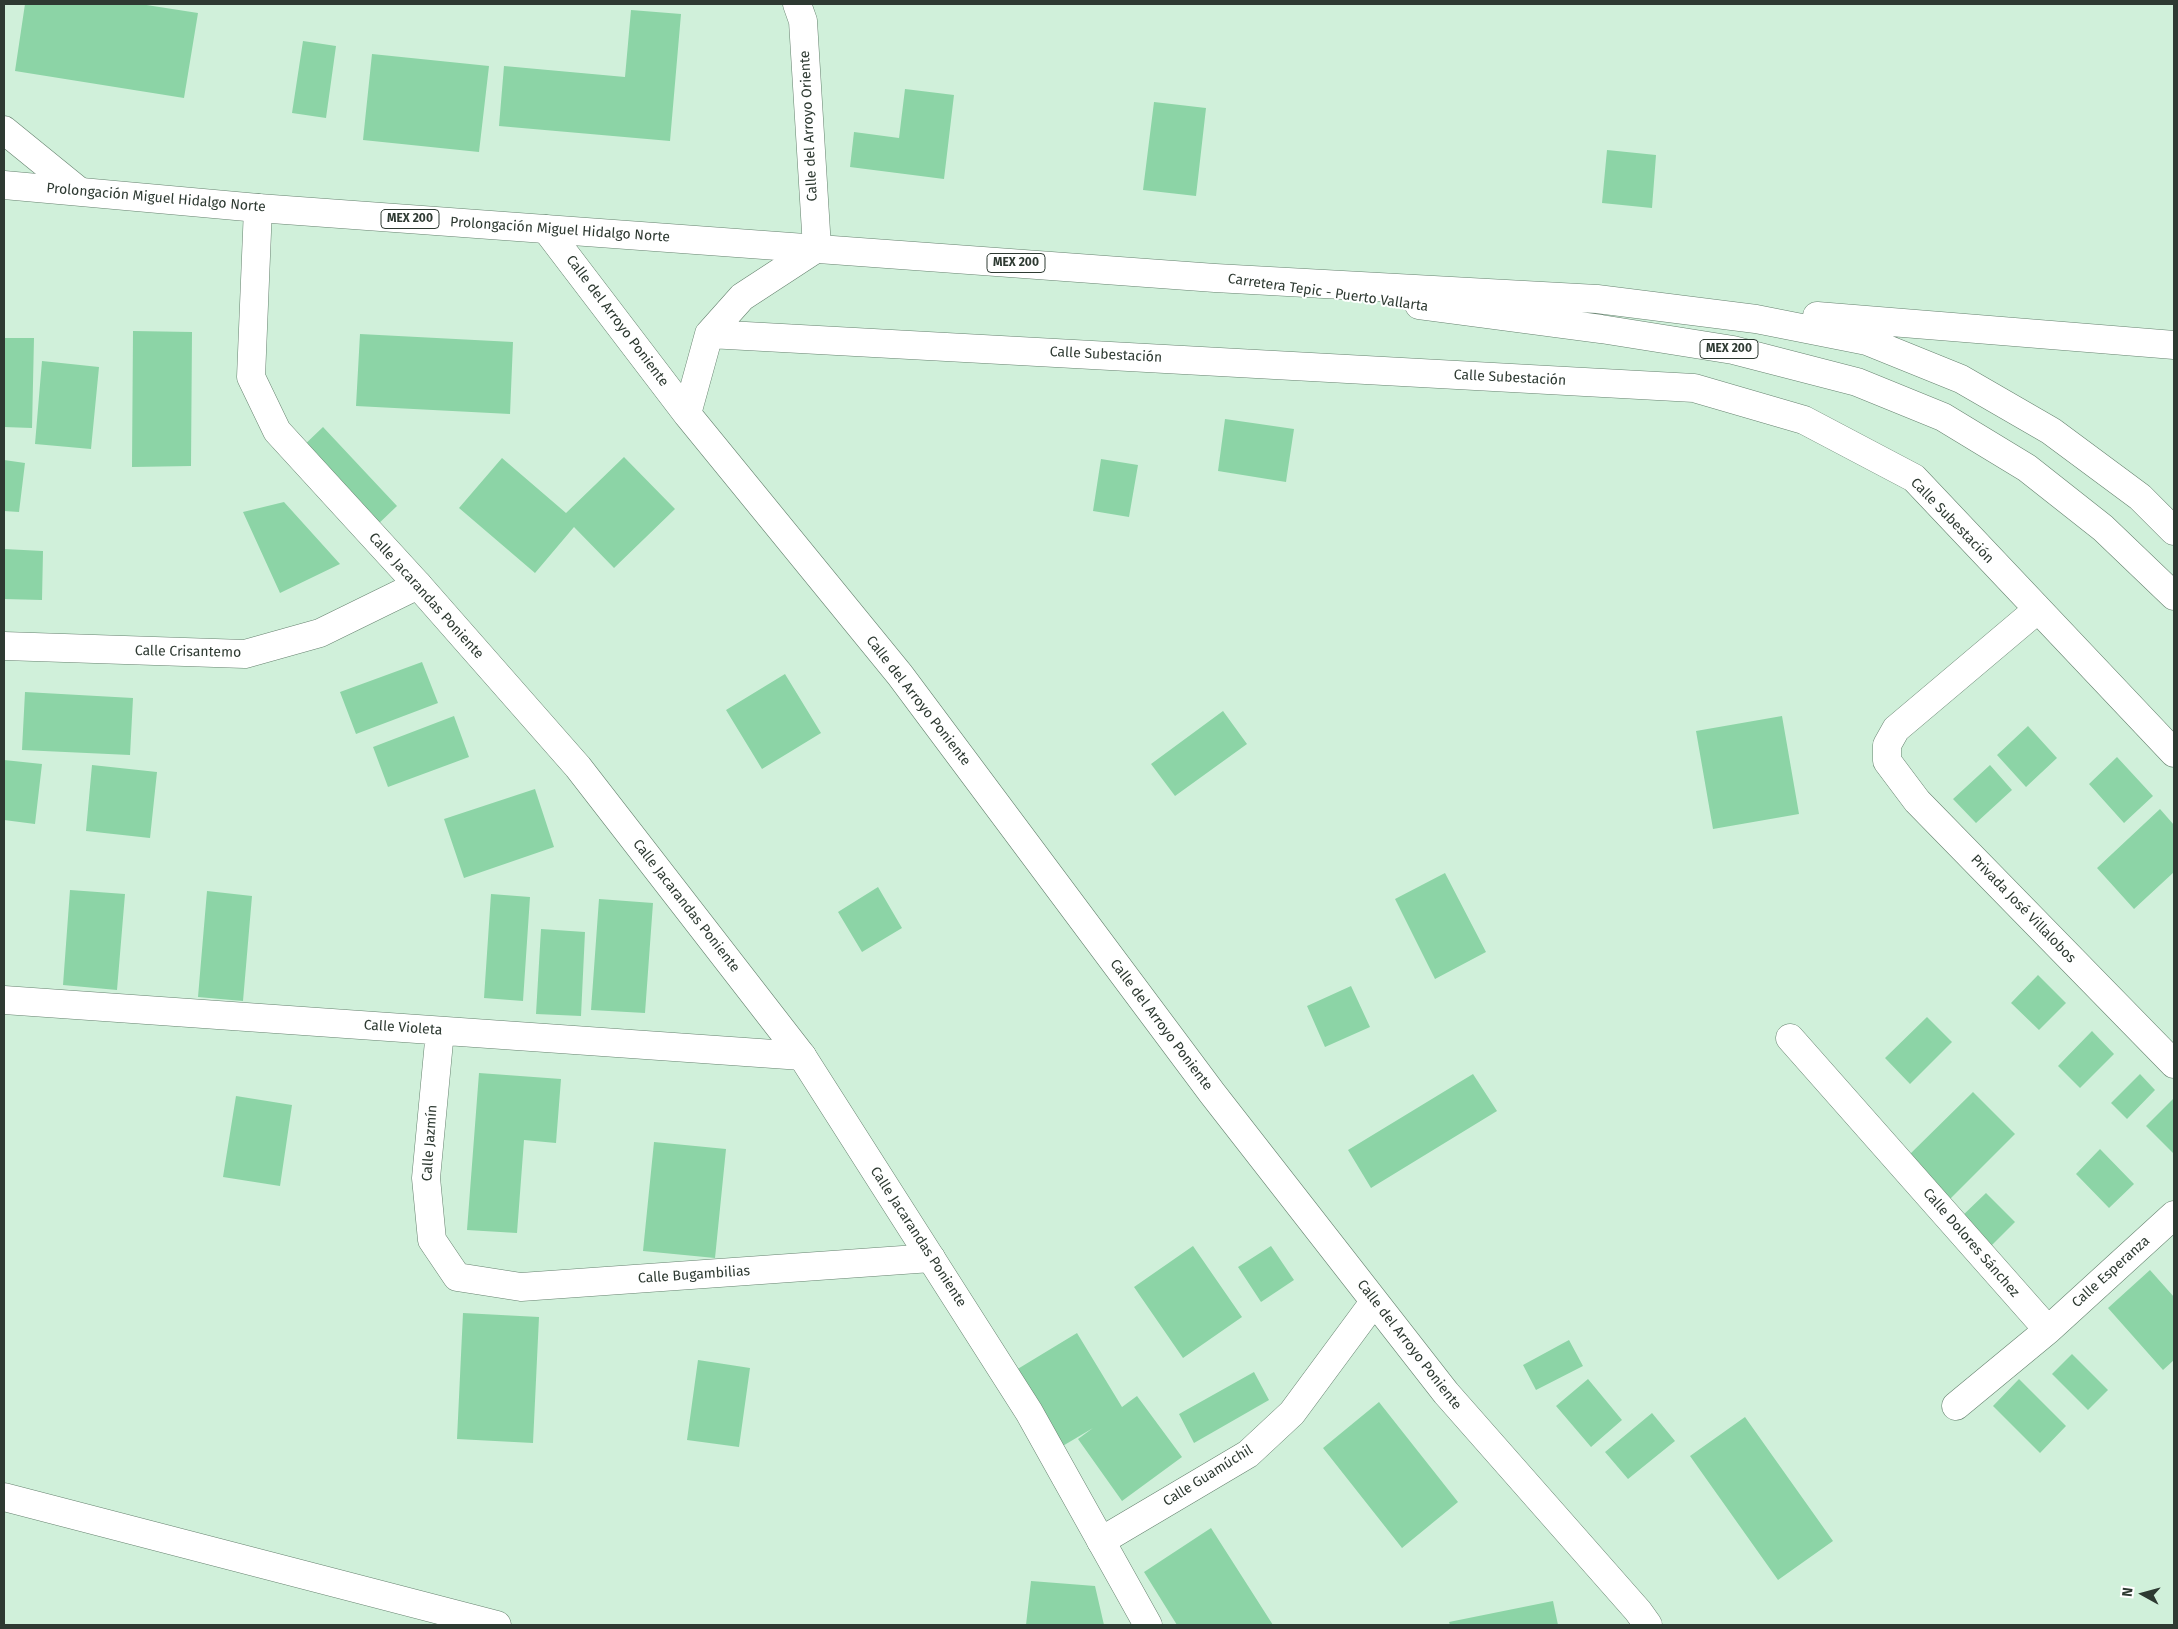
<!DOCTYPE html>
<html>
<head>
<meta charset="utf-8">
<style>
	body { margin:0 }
	#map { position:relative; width:2178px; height:1629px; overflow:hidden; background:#d0f0da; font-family:"Fira Sans",sans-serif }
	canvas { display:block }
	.frame { position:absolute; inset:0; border:5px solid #2e3a32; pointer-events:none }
	.north { position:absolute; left:2118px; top:1569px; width:50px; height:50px; -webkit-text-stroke:4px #fff; paint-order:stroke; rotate:277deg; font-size:14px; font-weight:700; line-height:20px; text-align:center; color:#2e3a32 }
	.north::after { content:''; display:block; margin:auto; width:18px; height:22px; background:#2e3a32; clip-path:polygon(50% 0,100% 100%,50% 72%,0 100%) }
</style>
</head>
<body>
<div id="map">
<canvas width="2178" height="1629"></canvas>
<div class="frame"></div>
<div class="north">N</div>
</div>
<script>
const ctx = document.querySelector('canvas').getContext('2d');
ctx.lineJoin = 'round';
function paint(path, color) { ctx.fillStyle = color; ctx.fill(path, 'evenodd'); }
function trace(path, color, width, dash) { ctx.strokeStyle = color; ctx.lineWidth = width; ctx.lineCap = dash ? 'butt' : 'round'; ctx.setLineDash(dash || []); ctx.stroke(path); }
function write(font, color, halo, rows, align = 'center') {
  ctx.font = font + ' "Fira Sans",sans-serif'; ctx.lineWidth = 4; ctx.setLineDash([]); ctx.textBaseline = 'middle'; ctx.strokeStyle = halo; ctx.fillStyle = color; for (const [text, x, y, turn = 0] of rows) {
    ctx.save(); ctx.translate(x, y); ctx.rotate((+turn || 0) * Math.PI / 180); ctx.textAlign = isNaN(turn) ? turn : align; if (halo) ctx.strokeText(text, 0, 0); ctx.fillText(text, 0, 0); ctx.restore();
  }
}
const building = new Path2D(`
	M25,4h115l58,9 -14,85 -169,-27z
	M631,10l50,4 -11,127 -171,-15 5,-60 121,11z
	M303,41l33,5 -10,72 -34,-5z
	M372,54l117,12 -10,86 -116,-12z
	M905,89l49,6 -10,84 -94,-12 4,-35 45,6z
	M1154,102l52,6 -10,88 -53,-6z
	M1607,150l49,5 -4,53 -50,-5z
	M133,331l59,1 -1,134 -59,1z
	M360,334l153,8 -3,72 -154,-8z
	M4,338h30l-2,90 -28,-1z
	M42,361l57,6 -8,82 -56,-5z
	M1225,419l69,10 -8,53 -68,-11z
	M323,427l74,79 -23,22 -74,-79z
	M624,457l51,52 -61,59 -40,-41 -39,46 -76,-65 43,-50 64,55z
	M1101,459l37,6 -9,52 -36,-6z
	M4,460l21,3 -6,49 -15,-1z
	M284,502l56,62 -60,29 -37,-81z
	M4,549l39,2 -1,49 -38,-1z
	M422,662l16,41 -82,31 -16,-42z
	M785,674l36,59 -59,36 -36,-59z
	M25,692l108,6 -3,57 -108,-5z
	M1223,711l24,33 -72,52 -24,-32z
	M454,716l15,41 -81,30 -15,-40z
	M1782,716l17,98 -86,15 -17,-98z
	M2028,726l29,32 -31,29 -29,-32z
	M2117,757l36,39 -29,27 -35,-39z
	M4,760l38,4 -7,60 -31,-4z
	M92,765l65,7 -7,66 -64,-7z
	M1990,765l22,25 -36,33 -23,-24z
	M535,789l19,58 -90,31 -20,-59z
	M2160,809l14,16v47l-40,37 -37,-41z
	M1445,873l41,79 -51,27 -40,-80z
	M878,887l24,41 -40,24 -24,-40z
	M70,890l55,4 -8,96 -54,-5z
	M207,891l45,5 -9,105 -45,-4z
	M491,894l39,3 -7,104 -39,-3z
	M599,899l54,4 -8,110 -54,-3z
	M541,929l44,3 -4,84 -45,-2z
	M2038,975l28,28 -27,27 -28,-27z
	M1351,986l19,41 -45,20 -18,-41z
	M1927,1017l25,25 -42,42 -25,-26z
	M2092,1031l22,23 -34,34 -22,-22z
	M479,1073l82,6 -5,64 -32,-3 -7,93 -50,-3z
	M1473,1074l24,37 -126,77 -23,-38z
	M2140,1074l15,16 -28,29 -16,-16z
	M1973,1092l42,42 -66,66 -42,-43z
	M236,1096l56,9 -12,81 -57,-9z
	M2174,1098v56l-28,-28z
	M654,1142l72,7 -11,109 -72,-7z
	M2100,1149l34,35 -25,24 -33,-34z
	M1986,1193l29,29 -26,26 -29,-30z
	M1193,1246l49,71 -59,41 -49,-71z
	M1271,1246l23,34 -33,22 -23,-35z
	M2150,1270l24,27v63l-11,10 -55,-62z
	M463,1313l76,4 -6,126 -76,-4z
	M1077,1333l45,74 15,-11 45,61 -60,44 -44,-62 15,-11 -32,19 -45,-77z
	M1569,1340l14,26 -47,24 -13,-25z
	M2072,1354l36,36 -20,20 -36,-36z
	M698,1360l52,8 -11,79 -52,-7z
	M1254,1372l15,28 -75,43 -15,-29z
	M1588,1379l34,41 -31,27 -35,-41z
	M2019,1379l47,47 -26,27 -47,-47z
	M1379,1402l79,100 -56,46 -79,-100z
	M1652,1413l23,28 -47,38 -23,-27z
	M1745,1417l88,124 -55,39 -88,-124z
	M1211,1528l62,97h-96l-33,-53z
	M1031,1581l64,5 9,39h-78z
	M1553,1601l5,24h-108l-1,-3z`);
const street = new Path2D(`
	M4,130l75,61
	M546,229l141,185 213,261 312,418 234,300 192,218 10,14
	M709,334l985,54 110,32 110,58 260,275
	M687,414l22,-80 33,-37 75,-49 -14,-227 -6,-17
	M2037,610l-141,119 -9,16v16l30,40 257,263
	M4,646l241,8 75,-21 98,-48
	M4,1000l798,56
	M440,1031l-14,147 6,62 25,37 64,10 410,-29
	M1790,1038l258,292
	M1956,1406l92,-76 126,-115
	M1101,1541l147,-87 44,-41 82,-111`);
const secondary = new Path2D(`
	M258,208l-7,169 26,54 141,154 160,182 224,289 227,356 119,213
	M4,1497l493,128`);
const highway = new Path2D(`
	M4,185l254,23 957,70 382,21 159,20 111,22 94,38 90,52 89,66 34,34
	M1419,305l182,24 132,21 124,32 86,35 84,51 76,60 71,68
	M1817,316l357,29`);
const shields = [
	[410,219,58],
	[1016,263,58],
	[1729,349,58]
];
const shieldNames = [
	["MEX 200",410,219],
	["MEX 200",1016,263],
	["MEX 200",1729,349]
];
const streetNames = [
	["Calle del Arroyo Oriente",809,126,-93],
	["Prolongación Miguel Hidalgo Norte",156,198,5],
	["Prolongación Miguel Hidalgo Norte",560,230,4],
	["Carretera Tepic - Puerto Vallarta",1328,293,8],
	["Calle del Arroyo Poniente",617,321,53],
	["Calle Subestación",1106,355,3],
	["Calle Subestación",1510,378,3],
	["Calle Subestación",1952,521,46],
	["Calle Jacarandas Poniente",426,596,48],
	["Calle Crisantemo",188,652,1],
	["Calle del Arroyo Poniente",918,701,52],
	["Calle Jacarandas Poniente",686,906,52],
	["Privada José Villalobos",2023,909,46],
	["Calle del Arroyo Poniente",1161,1025,53],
	["Calle Violeta",403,1028,4],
	["Calle Jazmín",430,1143,-86],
	["Calle Jacarandas Poniente",918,1237,57],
	["Calle Dolores Sánchez",1971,1243,49],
	["Calle Esperanza",2111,1272,-42],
	["Calle Bugambilias",694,1275,-4],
	["Calle del Arroyo Poniente",1409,1345,52],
	["Calle Guamúchil",1208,1476,-32]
];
paint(building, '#8cd4a6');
trace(street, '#66826f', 29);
trace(secondary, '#66826f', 29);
trace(highway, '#66826f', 29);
trace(street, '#fff', 28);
trace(secondary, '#fff', 28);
trace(highway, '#fff', 28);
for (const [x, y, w] of shields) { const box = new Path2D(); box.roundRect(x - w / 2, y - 9.5, w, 19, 4); ctx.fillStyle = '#fff'; ctx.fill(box); trace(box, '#2e3a32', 1); }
write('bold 12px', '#2e3a32', null, shieldNames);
write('14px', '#2e3a32', '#fff', streetNames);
</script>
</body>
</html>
